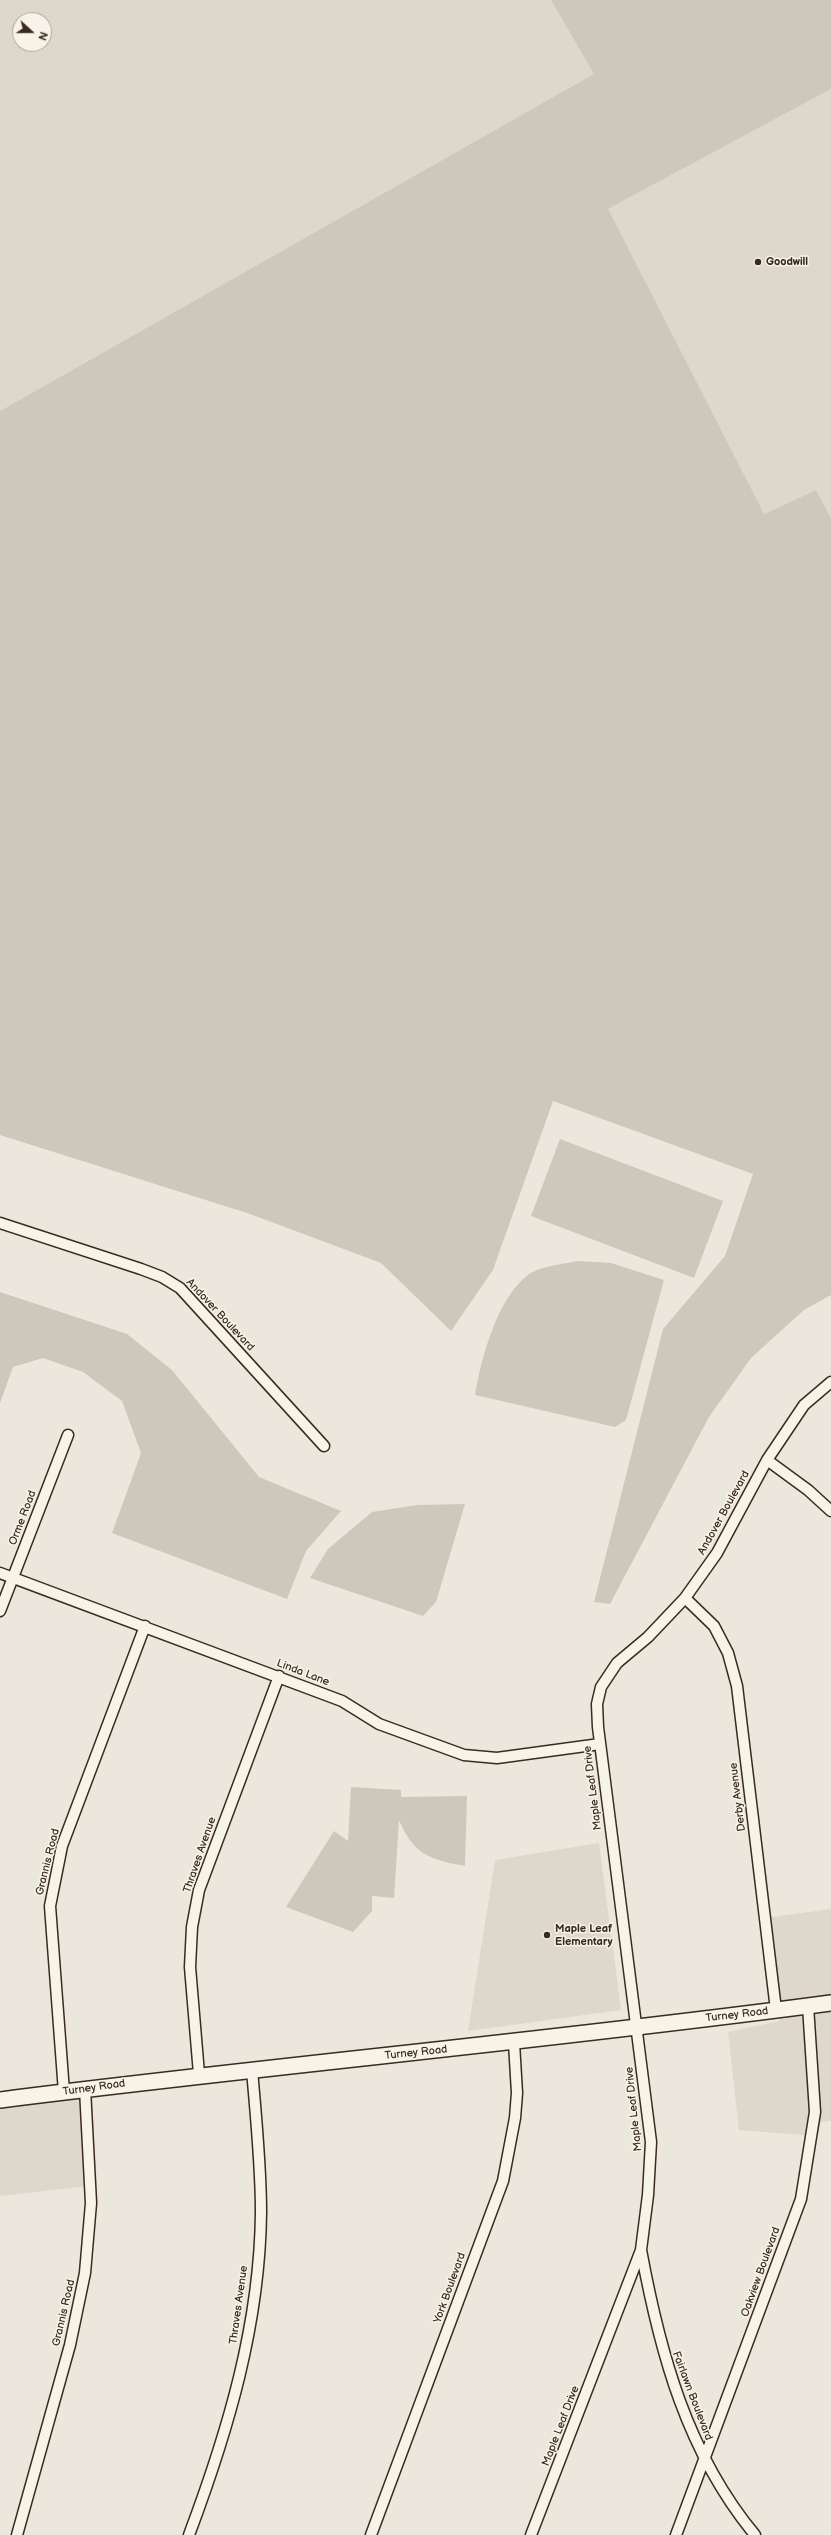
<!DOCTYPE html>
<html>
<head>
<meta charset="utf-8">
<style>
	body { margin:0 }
	#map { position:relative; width:831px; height:2535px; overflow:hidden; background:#ece7dc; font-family:"Balsamiq Sans",sans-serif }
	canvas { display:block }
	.north { position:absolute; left:12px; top:12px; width:40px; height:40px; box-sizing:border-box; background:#f7f3e8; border:1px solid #aca397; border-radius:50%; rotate:111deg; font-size:11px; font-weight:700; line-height:16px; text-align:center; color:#3b2a1e }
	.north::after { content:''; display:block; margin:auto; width:14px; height:18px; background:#3b2a1e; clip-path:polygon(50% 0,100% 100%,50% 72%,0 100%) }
</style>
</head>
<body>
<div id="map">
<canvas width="831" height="2535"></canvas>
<div class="north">N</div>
</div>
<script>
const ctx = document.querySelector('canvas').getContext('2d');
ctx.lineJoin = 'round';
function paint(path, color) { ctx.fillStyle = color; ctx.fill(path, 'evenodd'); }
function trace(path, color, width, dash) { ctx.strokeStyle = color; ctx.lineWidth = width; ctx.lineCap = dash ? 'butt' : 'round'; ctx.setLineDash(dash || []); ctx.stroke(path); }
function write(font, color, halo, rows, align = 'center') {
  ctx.font = font + ' "Balsamiq Sans",sans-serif'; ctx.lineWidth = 3; ctx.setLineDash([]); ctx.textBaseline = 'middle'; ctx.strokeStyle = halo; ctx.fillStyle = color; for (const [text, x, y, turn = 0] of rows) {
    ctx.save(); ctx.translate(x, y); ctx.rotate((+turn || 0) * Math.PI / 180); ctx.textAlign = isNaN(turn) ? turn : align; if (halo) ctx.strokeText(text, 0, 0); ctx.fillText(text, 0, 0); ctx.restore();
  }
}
const built = new Path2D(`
	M0,0h551l44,74 -595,337zM20,20h24v24h-24z
	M831,89v429l-15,-28 -52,24 -164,-288 8,-17z
	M599,1843l22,167 -153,21 27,-171z
	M831,1909v212l-10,1 -4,14 -78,-6 -11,-98 51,-11 -8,-104z
	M91,2080l6,105 -97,11v-105z`);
const green = new Path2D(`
	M551,0h280v89l-223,120 156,305 52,-24 15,28v777l-27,15 -53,48 -42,59 -99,187 -16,-2 69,-273 62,-73 28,-82 -200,-73 -60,169 -42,61 -70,-68 -131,-49 -250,-79v-724l594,-337z
	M560,1139l163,62 -29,77 -163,-62z
	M578,1261l33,2 53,17 -38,140 -11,7 -140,-32c6,-36 22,-97 53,-120 12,-9 36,-11 50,-14z
	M0,1292l127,42 45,36 87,107 82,34 -35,40 -19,48 -175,-66 29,-80 -19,-52 -39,-29 -40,-14 -30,9 -13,36z
	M465,1504l-29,98 -13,14 -113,-38 18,-29 44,-37 45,-7z
	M351,1787l50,3v7l66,-1 -2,70c-35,-6 -52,-12 -66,-46l-5,78 -22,-2v15l-19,21 -67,-25 48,-76 14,10z`);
const minor = new Path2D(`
	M0,1223l141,46 21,8 18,11 144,158
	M767,1460l41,30 23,21
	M0,1573l342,128 37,23 85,31 33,3 103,-14
	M685,1598l29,28 14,27 9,33 39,324
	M0,1611l68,-176
	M199,2074l-9,-107 2,-40 7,-37 80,-214
	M64,2092l-14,-186 12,-60 83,-220
	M641,2250c19,103 46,203 114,285
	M17,2535l53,-190 15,-72 6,-70 -6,-114
	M189,2535c39,-104 71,-211 72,-323 0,-47 -5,-95 -9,-142
	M371,2535l132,-354 12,-63 2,-25 -3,-50
	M531,2535l110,-285 7,-55 3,-53 -53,-415 -1,-23 4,-17 16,-24 31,-26 37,-39 32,-45 50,-93 37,-55 27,-23
	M676,2535l125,-336 14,-87 -7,-106`);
const secondary = new Path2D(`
	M0,2100c277,-35 555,-60 831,-97`);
const markers = [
	[758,262,4,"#3b2a1e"],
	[547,1935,4,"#3b2a1e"]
];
const poiNames = [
	["Goodwill",766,262],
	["Maple Leaf",555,1929],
	["Elementary",555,1942]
];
const streetNames = [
	["Andover Boulevard",220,1315,47],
	["Andover Boulevard",724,1513,-61],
	["Orme Road",23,1518,-69],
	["Linda Lane",303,1673,21],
	["Maple Leaf Drive",593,1788,-97],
	["Derby Avenue",738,1797,-97],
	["Thraves Avenue",200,1855,-71],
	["Grannis Road",48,1862,-76],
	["Turney Road",737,2015,-7],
	["Turney Road",416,2053,-6],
	["Turney Road",94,2088,-8],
	["Maple Leaf Drive",634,2109,-96],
	["Oakview Boulevard",761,2272,-70],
	["York Boulevard",450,2288,-70],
	["Thraves Avenue",239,2305,-82],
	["Grannis Road",64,2313,-77],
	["Fairlawn Boulevard",692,2396,69],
	["Maple Leaf Drive",561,2426,-69]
];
paint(built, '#ddd7cc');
paint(green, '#cec8bc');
trace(minor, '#3b2a1e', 13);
trace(secondary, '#3b2a1e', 18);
trace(minor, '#f7f3e8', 10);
trace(secondary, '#f7f3e8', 15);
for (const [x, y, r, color] of markers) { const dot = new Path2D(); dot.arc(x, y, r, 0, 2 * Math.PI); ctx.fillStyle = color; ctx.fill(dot); trace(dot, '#f7f3e8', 1.5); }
write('bold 11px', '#3b2a1e', '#f7f3e8', poiNames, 'left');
write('11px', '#3b2a1e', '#f7f3e8', streetNames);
</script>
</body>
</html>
